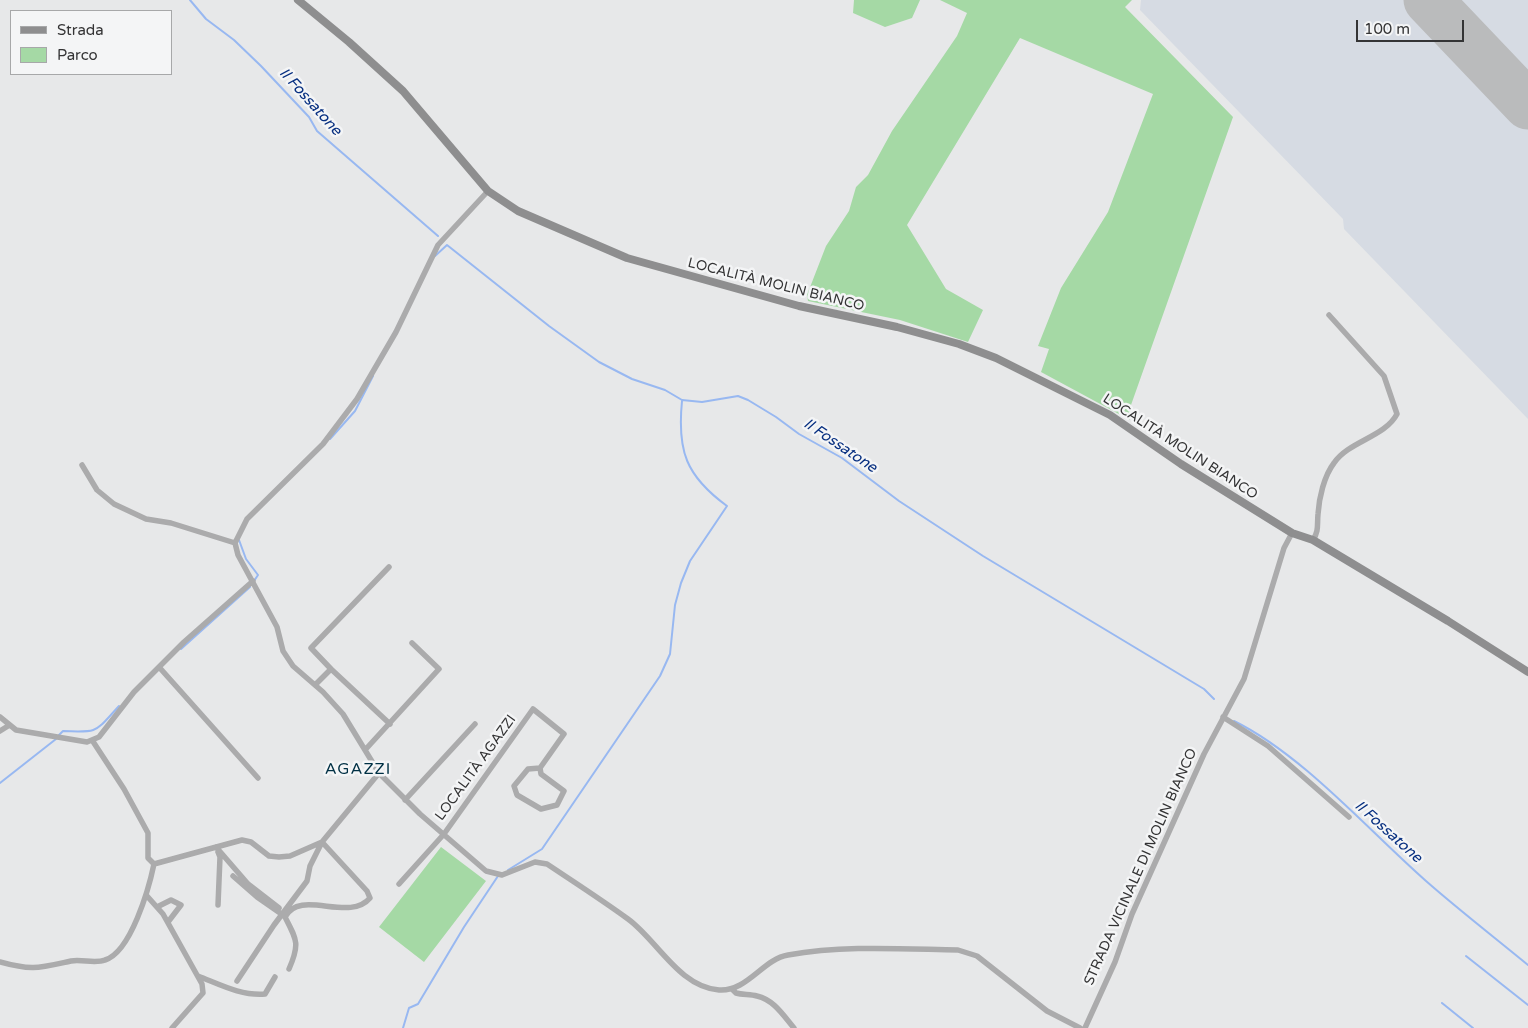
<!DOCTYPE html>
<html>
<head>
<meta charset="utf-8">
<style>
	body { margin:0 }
	#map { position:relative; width:1528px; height:1028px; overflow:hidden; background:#e7e8e9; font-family:"Varela Round",sans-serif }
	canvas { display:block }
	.legend { position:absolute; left:10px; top:10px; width:162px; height:65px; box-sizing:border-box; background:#f4f5f6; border:1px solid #a7a8a9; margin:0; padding:6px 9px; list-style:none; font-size:15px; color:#343435 }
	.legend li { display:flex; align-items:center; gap:10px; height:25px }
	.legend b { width:25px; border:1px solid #a7a8a9 }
	.scale { position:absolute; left:1356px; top:20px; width:108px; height:22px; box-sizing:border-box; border:2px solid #343435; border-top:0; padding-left:6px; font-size:15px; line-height:18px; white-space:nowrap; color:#343435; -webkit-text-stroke:4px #f4f5f6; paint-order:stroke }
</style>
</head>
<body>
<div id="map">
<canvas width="1528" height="1028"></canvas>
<ul class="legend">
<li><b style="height:6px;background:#8e8e8f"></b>Strada</li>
<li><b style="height:14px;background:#a5d9a5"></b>Parco</li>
</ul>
<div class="scale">100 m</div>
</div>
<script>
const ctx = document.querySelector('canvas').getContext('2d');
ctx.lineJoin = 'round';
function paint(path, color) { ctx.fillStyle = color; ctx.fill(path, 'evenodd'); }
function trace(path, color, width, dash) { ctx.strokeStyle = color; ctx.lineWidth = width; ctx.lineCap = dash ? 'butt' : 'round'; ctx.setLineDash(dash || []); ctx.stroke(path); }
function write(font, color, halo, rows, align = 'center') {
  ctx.font = font + ' "Varela Round",sans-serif'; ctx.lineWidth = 5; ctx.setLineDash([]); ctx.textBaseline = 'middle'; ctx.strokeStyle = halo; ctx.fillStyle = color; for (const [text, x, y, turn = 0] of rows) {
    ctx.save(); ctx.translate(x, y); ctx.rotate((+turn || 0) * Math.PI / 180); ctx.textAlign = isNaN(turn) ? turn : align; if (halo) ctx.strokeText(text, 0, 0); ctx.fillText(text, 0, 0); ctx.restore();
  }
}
const built = new Path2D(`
	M1141,0h387v419l-184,-190 -1,-10 -203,-209z`);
const green = new Path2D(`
	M854,0h66l-8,18 -27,9 -32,-14z
	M940,0h192l-7,7 108,110 -102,288 -1,15 -89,-48 8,-23 -11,-3 23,-58 47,-76 45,-118 -133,-56 -113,187 39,64 37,21 -15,32 -68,-22 -92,-19 -1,-6 19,-49 23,-35 7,-24 12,-12 24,-44 65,-95 10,-23z
	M441,847l45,34 -62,81 -45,-35z`);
const stream = new Path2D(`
	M190,0l16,19 28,21 27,26 48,51 8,14 121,105
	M435,256l12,-11 102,81 50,36 33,17 33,11 17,10 20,2 36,-6 10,4 28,17 23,17 43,24 57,43 84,55 221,133 10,10
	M330,439l25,-28 18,-35
	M239,540l7,19 12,16 -4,6
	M181,649l69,-62
	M1234,721c69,34 134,109 192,160 33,29 68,56 102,84
	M59,735l4,-4c36,2 32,1 56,-25
	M0,783l56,-44
	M508,870l34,-21 118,-173 10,-22 5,-49 6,-22 9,-22 37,-55c-41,-30 -50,-55 -45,-105
	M1466,956l62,49
	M1442,1003l31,25
	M403,1028l6,-20 9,-4 46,-77 34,-51`);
const runway = new Path2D(`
	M1428,0l100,105`);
const street = new Path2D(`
	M488,191l-50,54 -42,87 -39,67 -34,45 -76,75 -12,24 3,12 39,72 6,24 10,15 30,26 20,22 36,59 41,41 66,57 16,4 33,-13 12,2c27,18 55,36 81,55 29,21 51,68 91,71 28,2 44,-31 69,-35 56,-10 114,-6 170,-5l19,6 70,55 33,17
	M82,465l15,25 17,14 32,15 25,4 64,20
	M1313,540c6,-9 4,-15 5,-26 1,-16 6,-38 16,-51 15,-22 51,-26 63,-49l-13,-38 -55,-61
	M159,667l99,111
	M331,669l59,55
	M315,685l16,-16 -20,-21 78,-81
	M0,717l16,13 71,12 12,-5 35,-45 50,-50 69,-61
	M1223,717l45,29 81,71
	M0,731l8,-5
	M365,750l74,-81 -27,-26
	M540,768l1,6 23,17 -7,14 -16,4 -24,-14 -3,-9 14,-17z
	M405,800l70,-76
	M216,847l32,37 31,24
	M218,852l2,5 -2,48
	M154,864l88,-24 9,2 18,14 10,1 11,-1 32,-14 57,-69
	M233,876l24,21 23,16
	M399,884l45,-50 89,-125 31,25 -24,34
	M147,896l16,18 39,70 1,9 -31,35
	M157,907l14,-7 10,5 -13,17
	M0,962c32,9 39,6 71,-1 11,-2 24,3 34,-1 26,-8 44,-72 49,-96l-6,-6v-25l-24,-44 -32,-49
	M198,976c21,8 43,20 67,18l10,-17
	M237,981l37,-56 33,-44 3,-15 12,-24 45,49 3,7c-21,25 -70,-10 -85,19 12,23 15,27 4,52
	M732,989l4,4c7,2 14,1 21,3 17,4 26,19 37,32
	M1085,1028l30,-66 17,-48 72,-160 40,-75 40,-131 8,-15`);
const secondary = new Path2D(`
	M298,0l51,42 54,49 85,100 30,20 109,47 172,48 98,21 62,17 37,14 114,57 71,49 111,69 21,7 135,81 80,51`);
const streetNames = [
	["LOCALITÀ MOLIN BIANCO",776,285,14],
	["LOCALITÀ MOLIN BIANCO",1180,447,33],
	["LOCALITÀ AGAZZI",476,768,-54],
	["STRADA VICINALE DI MOLIN BIANCO",1141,867,-66]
];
const waterNames = [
	["Il Fossatone",310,102,48],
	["Il Fossatone",840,446,34],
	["Il Fossatone",1388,832,42]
];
const quarterNames = [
	["AGAZZI",358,770]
];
paint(built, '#d6dbe3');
paint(green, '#a5d9a5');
trace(stream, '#98b8f1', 2);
trace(runway, '#babbbc', 49);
trace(street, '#ababac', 5.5);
trace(secondary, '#8e8e8f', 8);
write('14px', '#343435', '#f4f5f6', streetNames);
write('italic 15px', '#083081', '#f4f5f6', waterNames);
ctx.letterSpacing = '1px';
write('16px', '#003044', '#f4f5f6', quarterNames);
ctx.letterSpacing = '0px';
</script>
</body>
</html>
